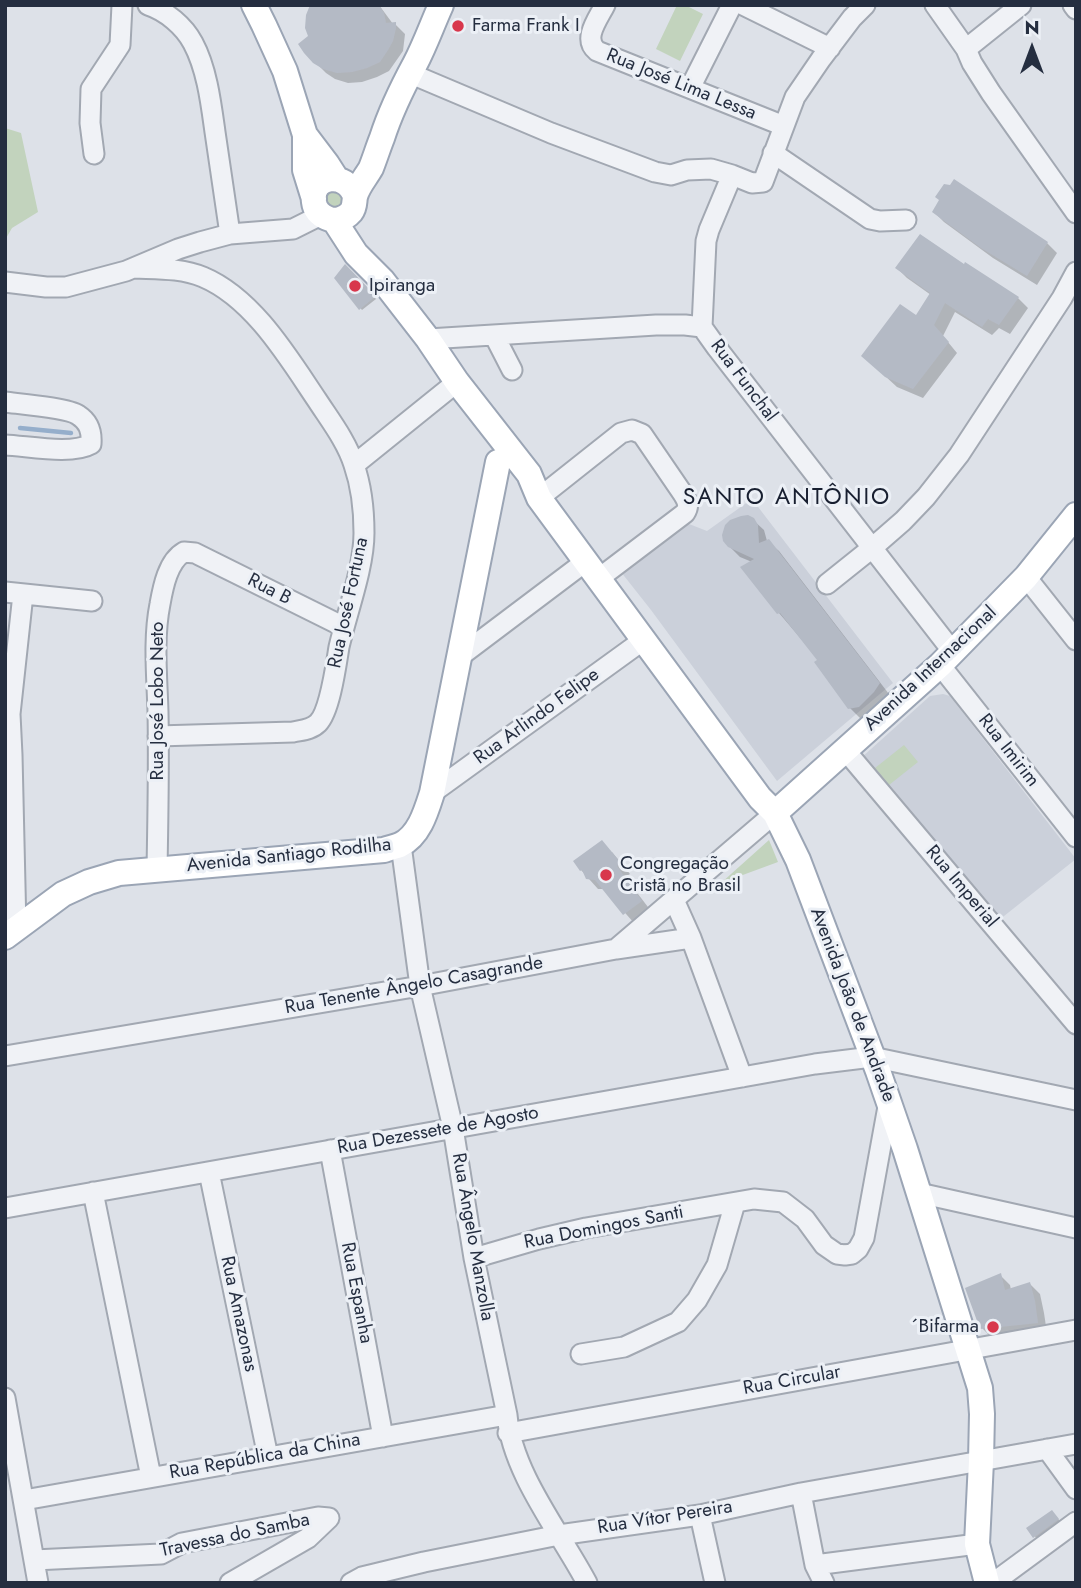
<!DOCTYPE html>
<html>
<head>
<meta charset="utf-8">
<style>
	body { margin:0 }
	#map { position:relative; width:1081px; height:1588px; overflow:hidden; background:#dde1e8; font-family:Jost,sans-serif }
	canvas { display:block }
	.frame { position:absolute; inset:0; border:7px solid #252e40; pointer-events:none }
	.north { position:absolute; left:997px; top:14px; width:70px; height:70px; -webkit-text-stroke:5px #ecf0f6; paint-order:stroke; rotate:0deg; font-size:19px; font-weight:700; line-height:28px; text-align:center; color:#252e40 }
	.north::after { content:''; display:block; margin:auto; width:24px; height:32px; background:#252e40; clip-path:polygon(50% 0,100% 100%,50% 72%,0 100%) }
</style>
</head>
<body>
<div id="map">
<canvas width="1081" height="1588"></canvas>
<div class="frame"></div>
<div class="north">N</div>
</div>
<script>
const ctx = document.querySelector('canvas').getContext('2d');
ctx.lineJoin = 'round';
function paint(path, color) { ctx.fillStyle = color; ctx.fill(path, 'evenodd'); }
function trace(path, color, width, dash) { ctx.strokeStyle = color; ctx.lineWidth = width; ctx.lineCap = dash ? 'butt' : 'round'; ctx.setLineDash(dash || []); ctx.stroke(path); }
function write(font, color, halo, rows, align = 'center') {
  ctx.font = font + ' Jost,sans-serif'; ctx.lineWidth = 6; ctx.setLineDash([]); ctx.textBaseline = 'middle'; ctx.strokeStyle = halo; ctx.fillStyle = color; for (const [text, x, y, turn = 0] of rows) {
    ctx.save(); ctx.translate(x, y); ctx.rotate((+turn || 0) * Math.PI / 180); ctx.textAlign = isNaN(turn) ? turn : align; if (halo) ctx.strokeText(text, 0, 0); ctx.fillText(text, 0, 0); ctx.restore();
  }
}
const built = new Path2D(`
	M752,499l141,184 -116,98 -126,-171 -30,-38 63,-50 23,9z
	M943,694l7,2 126,163 -77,61 -138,-162 69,-62z`);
const green = new Path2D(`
	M677,5h8l18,9 -23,47 -24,-12z
	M5,128l16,5 17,79 -26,16 -7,12z
	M331,186l10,1 3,13 -3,12 -14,-5v-11z
	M904,745l14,17 -29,23 -14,-17z
	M769,840l9,22 -57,21z`);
const shadow = new Path2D(`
	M379,5l14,19h2l10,10 -2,17 -14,20 -12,6 -15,5 -14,1 -13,-4 -9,-6 -21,-21z
	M955,181l92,62 10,10 -20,32 -44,-27 -49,-36 -10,-10z
	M345,267l31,32 -14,11 -25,-32z
	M897,268l121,30 10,10 -18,26 -11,-6 -7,7 -37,-23 -12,24 14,17 -34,45 -26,-11 -24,-22 44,-48 14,-22 -24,-17z
	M753,520l11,10 3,11 12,10 110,143 -5,8 -14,14 -10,2 -10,-10 -30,-47 -41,-48 -27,-51 -12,-5 -11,-11z
	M612,852l18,22 -5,3 26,34 -17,12 -30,-34h-6l-17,-19z
	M1000,1275l10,10 1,5 19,-6 10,10 4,19 3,20 -55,5 -10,-10z
	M1056,1516l6,8 -23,18 -10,-14z`);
const stream = new Path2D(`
	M20,428l51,5`);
const building = new Path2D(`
	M310,5h69l5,8 2,10 10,-1v6l-3,13 -5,9 -8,12 -13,6 -15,4 -15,1 -14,-4 -10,-6 -9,-10 -6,-9 10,-8 -3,-8 1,-13z
	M954,179l94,63 -21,34 -46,-28 -49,-36 7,-12 -4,-3 9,-13 6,1z
	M920,234l44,30 1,-2 54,35 -20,28 -11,-6 -6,8 -37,-24 -11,22 15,17 -36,47 -28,-12 -24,-21 39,-52 16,11 14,-22 -35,-25z
	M345,264l31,32 -17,14 -25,-32z
	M748,515l6,3 4,7 1,18 10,-4 111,144 -6,9 -15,15 -11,2 -34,-47 3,-2 -37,-47 -3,1 -37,-47 14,-8 -26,-12 -5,-6 -1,-6 3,-10 5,-5 11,-4z
	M602,840l19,23 -4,3 25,35 -19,14 -28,-35 -9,-1 -4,-9 -2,1 -7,-10z
	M1001,1273l4,17 25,-8 5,19 3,22 -58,6 -15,-41z
	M1052,1510l7,9 -26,19 -7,-10z`);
const minor = new Path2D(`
	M148,5c18,6 36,21 45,38 14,26 18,60 22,89 5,34 10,68 15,102
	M605,5c-7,14 -23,34 -8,46l187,75
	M743,5l87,43
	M935,5l31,44 6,14 19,30 85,120
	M1073,5l3,4
	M966,49l55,-44
	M409,73l142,60 104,39 16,3 16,-5 24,-1 21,6 20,8 11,-1 32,-85 26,-38 31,-41 13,-13
	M690,88l42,-83
	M773,153l97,66 10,2 26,-1
	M94,154l-4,-31 1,-34 29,-44 2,-40
	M135,268c22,1 47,0 68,9 50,21 85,80 114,123 13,20 30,42 37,65 7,20 10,46 10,68 0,35 -17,79 -25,114 -3,18 -9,64 -21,76 -7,7 -16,7 -25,9l-135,4
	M5,282l41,5h20l60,-16 52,-22 22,-7 30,-8 63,-5 28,-14
	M702,327l4,-86 3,-11 23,-55
	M494,335l18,35
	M428,339l228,-14h29l17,2 15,21 236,304
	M5,402c15,2 63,6 73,13 11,7 14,16 13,29 -19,11 -63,2 -86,1
	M354,465l103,-83
	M539,498l82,-65 11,-3 10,4 41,60c4,7 7,11 2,19l-87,66
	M1026,577l50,63
	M827,584l45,-36 31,-27 23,-24 33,-42 103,-157 14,-26
	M5,592l87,9
	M459,657l126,-95
	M940,665l136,172
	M845,750l231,274
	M432,793l210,-152
	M401,845l19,141 33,142 21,130 33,157c5,58 53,117 80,168
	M157,869c1,-52 2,-105 1,-157 -1,-35 -5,-73 2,-108 3,-17 8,-43 24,-52l11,1 149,74
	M674,900l17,38 51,139
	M16,929l-4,-174 -2,-41 13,-120
	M616,949l75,-11
	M5,1056l415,-70 196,-37 159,-136
	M330,1150l53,287
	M209,1172l59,285
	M93,1192l58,285
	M919,1193l157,35
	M5,1208l737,-131 73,-13 57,-7 204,43
	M474,1258l65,-19 47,-11 168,-29 29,3 22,17 19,26 13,9 8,1 7,-1 6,-5 6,-11 25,-137
	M581,1354l43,-7 54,-25 19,-22 20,-35 18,-62
	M5,1398l33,185
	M508,1433l568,-103
	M1047,1449l29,40
	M801,1493l14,72 9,18
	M24,1500l483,-85
	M700,1515l15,68
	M34,1560l127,-6 21,-11 136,-26 11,1 -21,20 -78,45
	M815,1565l162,-21
	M351,1583l11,-6 62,-15 135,-27 141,-20 101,-22 275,-49
	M993,1583l83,-61`);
const major = new Path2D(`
	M254,5l10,20 21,46 20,64 22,29 9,14
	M305,135v35l9,29
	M355,196c-9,-26 -45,-20 -41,6 1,8 6,13 13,16 8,4 18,1 24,-6 4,-5 3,-10 4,-15 2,-10 11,-20 16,-29 4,-10 7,-20 11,-30 8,-25 20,-50 33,-74 10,-19 17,-39 26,-59
	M334,220l22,34 27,27 45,58 29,43 72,92 10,24 221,300 15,15 23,47 80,211 27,78 75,239 2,26 -1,47 -4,83 10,39
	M775,813l165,-148 86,-88 50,-62
	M5,937l58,-43 26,-12 30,-9 265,-23c5,-2 11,-3 16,-5 19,-9 26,-33 32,-52l66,-331`);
const markers = [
	[458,26,7,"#d8374c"],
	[355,286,7,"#d8374c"],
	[606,875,7,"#d8374c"],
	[993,1327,7,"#d8374c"]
];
const poiNames = [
	["Farma Frank I",472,26],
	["Ipiranga",369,286],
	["Congregação",620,864],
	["Cristã no Brasil",620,886],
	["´Bifarma",979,1327,"right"]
];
const streetNames = [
	["Rua José Lima Lessa",681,85,22],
	["Rua Funchal",743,381,53],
	["Rua B",269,590,27],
	["Rua José Fortuna",349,603,-78],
	["Avenida Internacional",931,669,-43],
	["Rua José Lobo Neto",158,701,-90],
	["Rua Arlindo Felipe",537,717,-36],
	["Rua Imirim",1008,751,52],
	["Avenida Santiago Rodilha",289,856,-6],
	["Rua Imperial",961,887,50],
	["Rua Tenente Ângelo Casagrande",414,986,-10],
	["Avenida João de Andrade",852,1005,69],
	["Rua Dezessete de Agosto",438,1131,-10],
	["Rua Domingos Santi",604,1228,-11],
	["Rua Ângelo Manzolla",472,1237,80],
	["Rua Espanha",356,1293,79],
	["Rua Amazonas",238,1314,78],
	["Rua Circular",792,1381,-10],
	["Rua República da China",265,1457,-10],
	["Rua Vítor Pereira",665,1518,-9],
	["Travessa do Samba",235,1536,-12]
];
const quarterNames = [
	["SANTO ANTÔNIO",787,498]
];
paint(built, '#cbd0da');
paint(green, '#c2d3bd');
paint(shadow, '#0003');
trace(stream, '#95aecb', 4.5);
paint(building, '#b4bac5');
trace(minor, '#a2a8b2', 23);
trace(major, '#9ba5b5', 28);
trace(minor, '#f0f2f6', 19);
trace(major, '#fff', 24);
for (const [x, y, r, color] of markers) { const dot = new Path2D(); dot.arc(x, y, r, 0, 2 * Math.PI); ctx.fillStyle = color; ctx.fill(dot); trace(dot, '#ecf0f6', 2.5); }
write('19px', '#252e40', '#ecf0f6', poiNames, 'left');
write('19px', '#252e40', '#ecf0f6', streetNames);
ctx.letterSpacing = '2px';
write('23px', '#181f30', '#ecf0f6', quarterNames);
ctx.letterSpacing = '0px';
</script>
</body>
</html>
